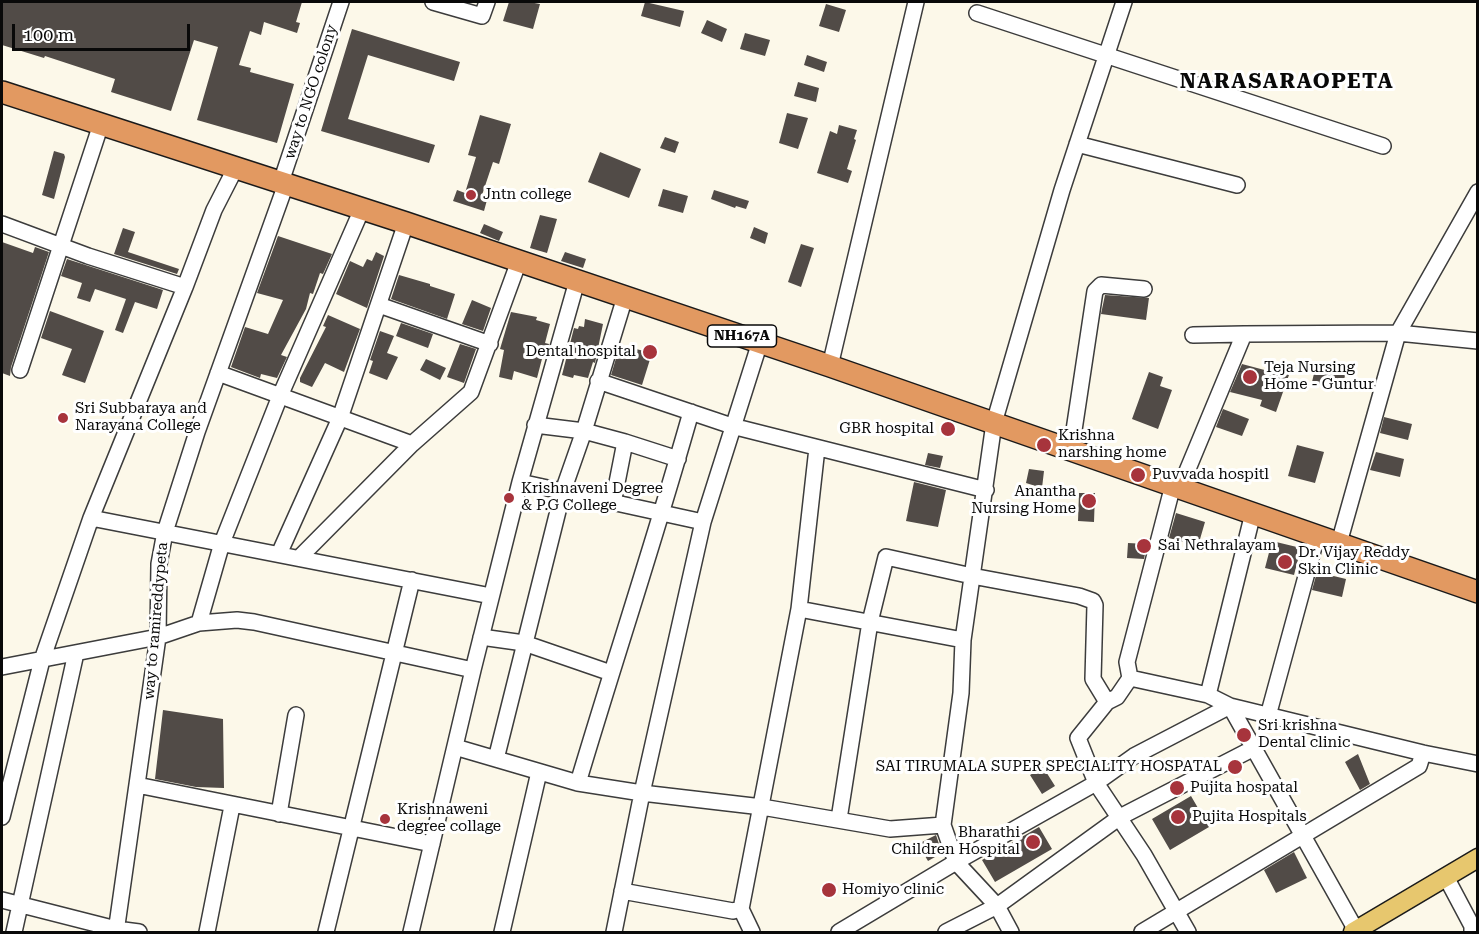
<!DOCTYPE html>
<html>
<head>
<meta charset="utf-8">
<style>
	body { margin:0 }
	#map { position:relative; width:1479px; height:934px; overflow:hidden; background:#fcf8e9; font-family:"Roboto Serif",serif }
	canvas { display:block }
	.frame { position:absolute; inset:0; border:3px solid #090909; pointer-events:none }
	.scale { position:absolute; left:12px; top:24px; width:178px; height:27px; box-sizing:border-box; border:3px solid #090909; border-top:0; padding-left:8px; font-size:18px; line-height:21px; white-space:nowrap; color:#090909; -webkit-text-stroke:4px #fff; paint-order:stroke }
</style>
</head>
<body>
<div id="map">
<canvas width="1479" height="934"></canvas>
<div class="frame"></div>
<div class="scale">100 m</div>
</div>
<script>
const ctx = document.querySelector('canvas').getContext('2d');
ctx.lineJoin = 'round';
function paint(path, color) { ctx.fillStyle = color; ctx.fill(path, 'evenodd'); }
function trace(path, color, width, dash) { ctx.strokeStyle = color; ctx.lineWidth = width; ctx.lineCap = dash ? 'butt' : 'round'; ctx.setLineDash(dash || []); ctx.stroke(path); }
function write(font, color, halo, rows, align = 'center') {
  ctx.font = font + ' "Roboto Serif",serif'; ctx.lineWidth = 6; ctx.setLineDash([]); ctx.textBaseline = 'middle'; ctx.strokeStyle = halo; ctx.fillStyle = color; for (const [text, x, y, turn = 0] of rows) {
    ctx.save(); ctx.translate(x, y); ctx.rotate((+turn || 0) * Math.PI / 180); ctx.textAlign = isNaN(turn) ? turn : align; if (halo) ctx.strokeText(text, 0, 0); ctx.fillText(text, 0, 0); ctx.restore();
  }
}
const building = new Path2D(`
	M2,2h300l-6,20 4,1 -3,10 -33,-11 -3,13 -11,-4 -11,34 12,3 -1,4 44,12 -17,59 -80,-23 21,-73 -24,-7 -23,71 -60,-19 4,-13 -70,-23 -1,2 -42,-13z
	M509,2h20l11,2 -7,25 -30,-8z
	M645,2l39,9 -4,16 -39,-11z
	M826,4l20,6 -7,22 -20,-6z
	M707,20l20,9 -5,13 -21,-9z
	M352,29l108,33 -6,19 -86,-26 -20,64 87,26 -6,18 -108,-32z
	M745,33l25,7 -5,16 -25,-7z
	M807,55l20,7 -3,10 -20,-7z
	M798,82l21,6 -3,14 -22,-6z
	M787,113l21,5 -10,31 -19,-6z
	M480,115l31,9 -12,40 -6,-2 -12,36 6,2 -3,11 -31,-10 4,-11 8,3 11,-36 -8,-2z
	M839,125l18,5 -3,9 2,1 -9,29 5,2 -4,12 -31,-10 13,-42 7,3z
	M665,137l14,5 -4,11 -15,-5z
	M54,151l10,3 1,3 -11,42 -12,-4z
	M600,152l41,17 -12,29 -41,-16z
	M663,189l25,7 -5,17 -25,-7z
	M714,190l35,11 -3,8 -10,-3 -1,2 -24,-9z
	M540,215l17,4 -10,34 -17,-5z
	M484,224l19,8 -4,9 -19,-8z
	M754,227l14,6 -3,11 -15,-6z
	M123,228l12,4 -7,20 51,17 -2,5 -63,-20z
	M278,236l54,18 -9,20 -3,-1 -7,21 -3,-1 -4,16 -25,46 6,2 -10,21 -16,-4 -1,4 -29,-11 14,-40 23,7 15,-34 -26,-7z
	M2,242l31,11 2,-6 14,5 -38,115 -1,9 -8,-3z
	M801,244l13,4 -13,39 -13,-5z
	M376,252l8,4 -17,52 -31,-14 14,-33 13,6 4,-8 5,2z
	M565,252l21,7 -3,9 -22,-7z
	M67,259l96,31 -6,19 -22,-7 -12,31 -8,-3 11,-31 -31,-10 -5,13 -13,-4 5,-15 -21,-7z
	M399,275l31,9v2l25,8 -8,25 -56,-20z
	M1105,295l44,3 -3,22 -45,-6z
	M472,300l19,8 -8,23 -21,-7z
	M50,311l54,20 -19,52 -23,-8 10,-26 -31,-11z
	M511,312l26,5 -1,3 14,4 -5,19 4,1 -3,12 -3,-1 -6,23 -23,-7 -2,9 -13,-3 5,-27 -4,-1z
	M328,315l32,14 -16,43 -19,-9 -13,24 -12,-5v-4l26,-51 -3,-1z
	M585,319l18,5 -8,39 -2,-1 -5,16 -14,-3 -1,3 -11,-3 12,-47 4,1 1,-3 5,1z
	M401,323l32,11 -5,14 -32,-12z
	M380,331l14,5 -7,17 11,4 -11,23 -18,-7 4,-12 -3,-1z
	M460,344l16,5 -12,34 -17,-6z
	M620,345l32,8 -10,32 -31,-10z
	M426,359l20,9 -6,12 -20,-10z
	M1242,364l30,8 2,-6 16,6 -14,40 -16,-6 2,-6 -32,-8z
	M1316,365l30,6 -4,18 -30,-7z
	M1149,372l14,5 -3,9 12,4 -14,39 -26,-10z
	M1223,409l26,10 -7,17 -26,-9z
	M1384,417l28,7 -4,16 -28,-7z
	M1297,445l27,7 -9,31 -27,-7z
	M1376,452l28,7 -4,18 -30,-7z
	M928,453l15,3 -3,12 -15,-3z
	M1029,469l15,2 -2,17 -16,-5z
	M914,482l32,8 -8,37 -32,-6z
	M1079,493h16l-1,29 -16,-1z
	M1176,513l29,9 -7,24 -29,-8z
	M1272,541l29,7 -7,27 -29,-7z
	M1128,543l19,1 -3,15 -17,-1z
	M1317,572l29,7 -4,18 -30,-7z
	M163,710l60,9 1,69 -28,-1 -41,-8z
	M1358,754l12,30 -10,6 -15,-28z
	M1043,767l12,19 -13,8 -12,-19z
	M1191,796l18,31 -39,23 -18,-31z
	M1039,827l13,22 -57,33 -13,-22z
	M936,835l6,18 -14,8 -10,-17z
	M1294,852l13,26 -31,15 -12,-23z`);
const minor = new Path2D(`
	M433,2l49,14 5,-14
	M1124,2l-62,188 -68,233 -31,217 -2,53 -18,132 13,37 41,44 123,-89 134,-69
	M977,13l406,133
	M1077,144l160,41
	M281,182l60,-180
	M2,224l86,32 97,31
	M379,305l111,39
	M1244,334l154,-1 80,8
	M830,366l86,-364
	M20,370l81,-246
	M218,373l194,71
	M598,381l134,45 254,64
	M535,425l49,6 41,11 53,17
	M1071,450l24,-159 6,-6 43,4
	M520,482l183,40
	M1180,488l64,-154 -51,1
	M613,503l12,-61
	M91,518l400,78
	M1339,543l59,-210 80,-141
	M279,554l61,-136 66,-195
	M299,558l113,-114 59,-52 48,-131
	M799,609l164,31
	M199,623l23,-80 58,-147 82,-187
	M481,637l43,6 87,30
	M2,667l156,-30 41,-14 38,-3 17,2 219,48
	M1130,678l78,17 22,11 193,47 55,11
	M1208,695l45,-182
	M1230,706l127,226
	M1268,716l49,-180
	M455,747l123,36c37,-124 78,-247 113,-371
	M496,759l67,-268 21,-60 41,-134
	M578,783l64,10 120,14 128,22 53,-4
	M137,785l295,59
	M279,814l17,-99
	M2,817l40,-157 49,-142 94,-231 29,-77 22,-43
	M839,819l31,-197 16,-65 86,19 107,20 14,5 2,4 -2,74 14,23
	M1446,877l26,49v6
	M622,891l111,20 8,-2
	M2,900l114,29 23,3
	M14,932l62,-279
	M116,932l42,-295 1,-73 6,-32 32,-100 89,-248
	M207,932l25,-126
	M326,932l86,-352
	M411,932l62,-262 47,-188 57,-201
	M502,932l37,-160
	M614,932l28,-139 61,-271 57,-180
	M752,932l-11,-23 58,-300 18,-161
	M839,932l117,-70 140,-79 -18,-45 29,-36 10,-5 13,-19 -3,-16 46,-177
	M946,932l51,-26 14,26
	M1142,932l277,-166 4,-13
	M1188,932l-44,-77 -48,-72 38,-27 96,-50`);
const major = new Path2D(`
	M1353,932l125,-74`);
const highway = new Path2D(`
	M2,92l404,131 424,143 648,226`);
const markers = [
	[471,195,6,"#a7343c"],
	[650,352,8,"#a7343c"],
	[1250,377,8,"#a7343c"],
	[63,418,6,"#a7343c"],
	[948,429,8,"#a7343c"],
	[1044,445,8,"#a7343c"],
	[1138,475,8,"#a7343c"],
	[509,498,6,"#a7343c"],
	[1089,501,8,"#a7343c"],
	[1144,546,8,"#a7343c"],
	[1285,562,8,"#a7343c"],
	[1244,735,8,"#a7343c"],
	[1235,767,8,"#a7343c"],
	[1177,788,8,"#a7343c"],
	[1178,817,8,"#a7343c"],
	[385,819,6,"#a7343c"],
	[1033,842,8,"#a7343c"],
	[829,890,8,"#a7343c"]
];
const shields = [
	[742,336,69]
];
const shieldNames = [
	["NH167A",742,336]
];
const streetNames = [
	["way to NGO colony",311,92,-72],
	["way to ramireddypeta",156,621,-85]
];
const poiNames = [
	["Jntn college",483,195],
	["Dental hospital",636,352,"right"],
	["Teja Nursing",1264,368],
	["Home - Guntur",1264,385],
	["Sri Subbaraya and",75,409],
	["Narayana College",75,426],
	["GBR hospital",934,429,"right"],
	["Krishna",1058,436],
	["narshing home",1058,453],
	["Puvvada hospitl",1152,475],
	["Krishnaveni Degree",521,489],
	["& P.G College",521,506],
	["Anantha",1076,492,"right"],
	["Nursing Home",1076,509,"right"],
	["Sai Nethralayam",1158,546],
	["Dr. Vijay Reddy",1298,553],
	["Skin Clinic",1298,570],
	["Sri krishna",1258,726],
	["Dental clinic",1258,743],
	["SAI TIRUMALA SUPER SPECIALITY HOSPATAL",1222,767,"right"],
	["Pujita hospatal",1190,788],
	["Krishnaweni",397,810],
	["degree collage",397,827],
	["Pujita Hospitals",1192,817],
	["Bharathi",1020,833,"right"],
	["Children Hospital",1020,850,"right"],
	["Homiyo clinic",842,890]
];
const districtNames = [
	["NARASARAOPETA",1287,82]
];
paint(building, '#514b47');
trace(minor, '#3c3c3c', 18);
trace(major, '#1a1a1a', 21);
trace(highway, '#1a1a1a', 24);
trace(minor, '#fff', 15);
trace(major, '#e7c76e', 18);
trace(highway, '#e29961', 21);
for (const [x, y, r, color] of markers) { const dot = new Path2D(); dot.arc(x, y, r, 0, 2 * Math.PI); ctx.fillStyle = color; ctx.fill(dot); trace(dot, '#fff', 2); }
for (const [x, y, w] of shields) { const box = new Path2D(); box.roundRect(x - w / 2, y - 11, w, 22, 4.5); ctx.fillStyle = '#fff'; ctx.fill(box); trace(box, '#090909', 1.5); }
write('bold 14px', '#090909', null, shieldNames);
write('15px', '#090909', '#fff', streetNames);
write('15px', '#090909', '#fff', poiNames, 'left');
ctx.letterSpacing = '1.5px';
write('bold 21px', '#090909', '#fff', districtNames);
ctx.letterSpacing = '0px';
</script>
</body>
</html>
